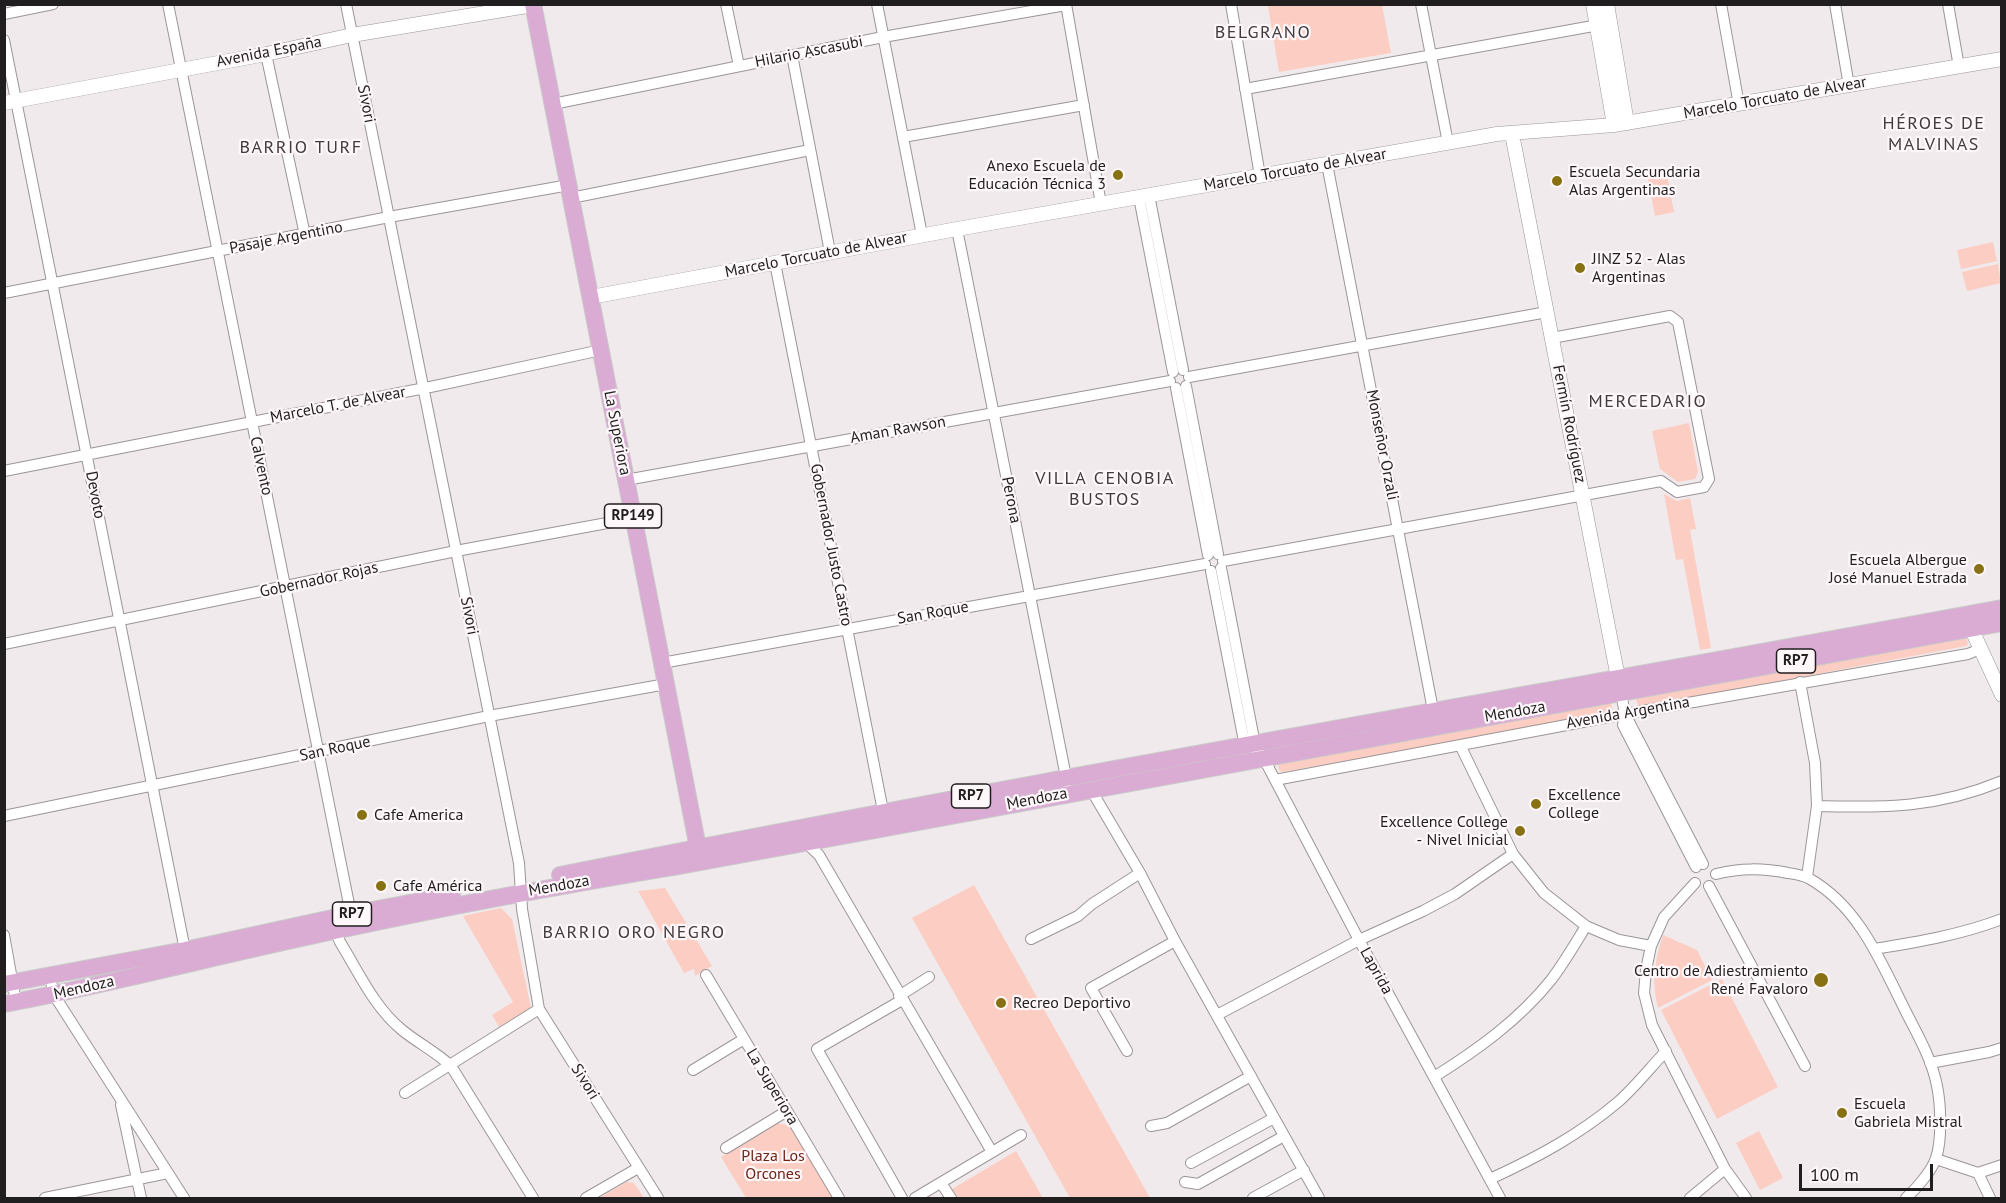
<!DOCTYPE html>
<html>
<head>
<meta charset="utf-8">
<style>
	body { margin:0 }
	#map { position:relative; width:2006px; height:1203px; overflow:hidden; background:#f1eaec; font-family:"PT Sans",sans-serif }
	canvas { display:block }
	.frame { position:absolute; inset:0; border:6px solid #201e1f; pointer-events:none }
	.scale { position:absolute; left:1799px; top:1164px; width:134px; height:27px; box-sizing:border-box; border:3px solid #201e1f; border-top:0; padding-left:8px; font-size:18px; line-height:21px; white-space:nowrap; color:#201e1f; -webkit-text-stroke:4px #fef7fa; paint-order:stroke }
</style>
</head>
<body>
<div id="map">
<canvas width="2006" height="1203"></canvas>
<div class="frame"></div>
<div class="scale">100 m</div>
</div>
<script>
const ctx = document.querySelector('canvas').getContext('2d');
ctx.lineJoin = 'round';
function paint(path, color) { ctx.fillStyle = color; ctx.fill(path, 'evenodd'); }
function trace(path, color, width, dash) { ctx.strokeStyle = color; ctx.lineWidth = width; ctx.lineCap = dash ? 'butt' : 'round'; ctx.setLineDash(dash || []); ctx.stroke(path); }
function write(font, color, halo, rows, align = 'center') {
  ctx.font = font + ' "PT Sans",sans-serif'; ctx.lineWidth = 4.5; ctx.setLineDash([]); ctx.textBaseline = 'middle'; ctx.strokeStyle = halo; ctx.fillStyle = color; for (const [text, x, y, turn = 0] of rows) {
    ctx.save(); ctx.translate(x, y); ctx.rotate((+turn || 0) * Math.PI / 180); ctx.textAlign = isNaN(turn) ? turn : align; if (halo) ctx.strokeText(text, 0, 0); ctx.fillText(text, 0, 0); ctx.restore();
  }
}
const green = new Path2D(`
	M1278,4l104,1 9,48 -112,19 -11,-66z
	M1667,175l7,37 -19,4 -7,-37z
	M1993,242l4,19 -36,8 -4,-19z
	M1998,264l3,19 -34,8 -5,-19z
	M1689,423l9,49 -3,7 -17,3 -18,-13 -8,-38z
	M1664,494l13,7 13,-3 6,31 -6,1 21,118 -11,2 -17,-91 -7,1z
	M1966,636l2,8 -2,2 -325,61 -3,-2 -2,-5 3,-3z
	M1607,702l4,2 2,7 -4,4 -327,57 -3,-2 -1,-6 2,-2z
	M974,885l176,313h-80l-158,-280z
	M665,888l47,78 -17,10 -1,-7 -10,4 -46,-82z
	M501,908l11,11 19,89 -32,19 -7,-12 21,-13 -50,-86z
	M1663,935l34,15 15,30 -54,28c-7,-25 -3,-48 5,-73z
	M1722,979l56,108 -61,32 -56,-109z
	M778,1123l13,3 43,72h-88l-25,-41z
	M1759,1131l24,47 -23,12 -24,-47z
	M1016,1151l27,47h-85l-6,-9z
	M627,1182l7,1 10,15h-45z`);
const minor = new Path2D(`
	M168,4l184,915
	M346,4l173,859 3,46 17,100 119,189
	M726,4l13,62
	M877,4l45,231
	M1066,4l35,200
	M1231,4l29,172
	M1421,4l27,139
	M1721,4l18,101
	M1835,4l14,82
	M1948,4l11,63
	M4,14l49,-10
	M4,40l181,910
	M266,54l39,181
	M792,55l38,197
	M1245,89l359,-65
	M553,104l330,-67 183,-32
	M903,137l181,-32
	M1327,164l107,551
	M1149,195l34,175
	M1139,197l34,175
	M571,198l239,-48
	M957,229l110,553
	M775,263l109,553
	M4,293l385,-76 180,-32
	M1189,377l358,-65
	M1186,386l32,168
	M1176,388l32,167
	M4,471l431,-85 166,-36
	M626,480l544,-99
	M1223,561l438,-80 16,11 27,-5 5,-8 -31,-157 -8,-6 -118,22
	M1221,568l32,166 -3,10
	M1211,571l32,165 20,21 96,183 141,258
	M4,644l452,-93 178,-33
	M662,663l543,-99
	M1800,682l15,81 2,43 -10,71
	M1621,693l4,21 -2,11 73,142
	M1625,714l78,150
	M1460,745l53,109 31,39 42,33 33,14 32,6
	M1275,780l350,-66 343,-60 12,-5
	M1090,788l50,85 35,68 144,257
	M1817,806c68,2 120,2 185,-25
	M4,816l485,-100 177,-32
	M803,840l16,15 173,297
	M1716,874c25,-6 46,-6 72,-1 7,1 15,2 22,6 49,28 71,83 95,131 12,24 27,49 32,76 4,19 5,54 -1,72 -4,13 -21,32 -30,40
	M1695,883l-31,34 -13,29 -5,24 -2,23 8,32 73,144 21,29
	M1709,886l96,180
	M335,930l5,12c18,29 34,65 62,88 16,13 34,22 49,36l82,132
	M4,935l12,67
	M1031,939l47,-23 14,-12 48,-31
	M1874,949c44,-7 86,-14 128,-30
	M706,975l133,223
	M50,977l4,18 130,203
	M899,996l30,-19
	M902,1000l-85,49 85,149
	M1217,1015l142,-75 64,-29 32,-17 58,-40
	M1127,1051l-36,-63 84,-47
	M1930,1063l59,-11 13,-4
	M693,1070l51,-31
	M1434,1077c43,-27 85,-57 117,-97 13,-17 24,-36 35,-54
	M405,1093l134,-84
	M121,1105l20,93
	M1151,1126l16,-3 84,-47
	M726,1148l61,-37
	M1936,1159l42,14 24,-8
	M1191,1163l83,-45
	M1978,1173l12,25
	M1490,1179c46,-21 89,-44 128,-77 17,-15 32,-34 48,-51
	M1185,1182l13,2 86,-48
	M941,1183l10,15
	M45,1198l123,-25
	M586,1198l52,-30
	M915,1198l106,-63
	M1253,1198l51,-28
	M1690,1198l35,-29`);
const tertiary = new Path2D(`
	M1593,4l21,121
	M1607,4l20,119
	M4,103l262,-49 86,-19 181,-30
	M1512,134l108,554
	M591,297l366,-68 540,-95 117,-9 388,-66
	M1969,619l2,9 31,67`);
const primary = new Path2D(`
	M533,4l167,854
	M560,875c479,-96 961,-178 1442,-267
	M4,984l181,-34 166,-36 101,-19
	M4,1004c111,-21 220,-50 330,-73 114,-25 229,-46 344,-65l1324,-243`);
const markers = [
	[1118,175,6,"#877113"],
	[1557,181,6,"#877113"],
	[1580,268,6,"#877113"],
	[1979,569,6,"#877113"],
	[1536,804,6,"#877113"],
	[362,815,6,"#877113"],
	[1520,831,6,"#877113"],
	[381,886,6,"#877113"],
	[1821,980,8,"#877113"],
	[1001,1003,6,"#877113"],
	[1842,1113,6,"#877113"]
];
const shields = [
	[633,516,57],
	[1796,661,39],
	[971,796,39],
	[352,914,39]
];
const shieldNames = [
	["RP149",633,516],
	["RP7",1796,661],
	["RP7",971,796],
	["RP7",352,914]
];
const streetNames = [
	["Avenida España",269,52,-11],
	["Hilario Ascasubi",809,52,-11],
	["Marcelo Torcuato de Alvear",1775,98,-10],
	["Sivori",366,104,79],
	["Marcelo Torcuato de Alvear",1295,170,-10],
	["Pasaje Argentino",286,238,-11],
	["Marcelo Torcuato de Alvear",816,255,-11],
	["Marcelo T. de Alvear",338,405,-11],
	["Fermín Rodríguez",1569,424,79],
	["Aman Rawson",898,430,-10],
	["La Superiora",617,433,79],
	["Monseñor Orzali",1382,445,79],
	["Calvento",261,466,78],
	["Devoto",95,495,79],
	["Perona",1011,500,79],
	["Gobernador Justo Castro",831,545,79],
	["Gobernador Rojas",319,580,-12],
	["San Roque",933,613,-10],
	["Sivori",469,616,79],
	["Mendoza",1515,712,-10],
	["Avenida Argentina",1628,713,-10],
	["San Roque",335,749,-12],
	["Mendoza",1037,799,-11],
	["Mendoza",559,886,-10],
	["Laprida",1376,971,61],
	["Mendoza",84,988,-13],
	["Sivori",585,1082,58],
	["La Superiora",772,1087,59]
];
const poiNames = [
	["Anexo Escuela de",1106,166,"right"],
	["Educación Técnica 3",1106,184,"right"],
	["Escuela Secundaria",1569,172],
	["Alas Argentinas",1569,190],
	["JINZ 52 - Alas",1592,259],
	["Argentinas",1592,277],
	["Escuela Albergue",1967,560,"right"],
	["José Manuel Estrada",1967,578,"right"],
	["Excellence",1548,795],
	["College",1548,813],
	["Cafe America",374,815],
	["Excellence College",1508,822,"right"],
	["- Nivel Inicial",1508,840,"right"],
	["Cafe América",393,886],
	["Centro de Adiestramiento",1808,971,"right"],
	["René Favaloro",1808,989,"right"],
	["Recreo Deportivo",1013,1003],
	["Escuela",1854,1104],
	["Gabriela Mistral",1854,1122]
];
const parkNames = [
	["Plaza Los",773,1156],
	["Orcones",773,1174]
];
const neighbourhoodNames = [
	["BELGRANO",1263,33],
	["HÉROES DE",1934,124],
	["MALVINAS",1934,145],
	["BARRIO TURF",301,148],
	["MERCEDARIO",1648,402],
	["VILLA CENOBIA",1105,479],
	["BUSTOS",1105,500],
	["BARRIO ORO NEGRO",634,933]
];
paint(green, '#fccdc2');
trace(minor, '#9c9598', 12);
trace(tertiary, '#9c9598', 15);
trace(primary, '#c9c9c9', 18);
trace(minor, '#fff', 10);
trace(tertiary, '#fff', 14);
trace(primary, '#daacd4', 16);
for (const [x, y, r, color] of markers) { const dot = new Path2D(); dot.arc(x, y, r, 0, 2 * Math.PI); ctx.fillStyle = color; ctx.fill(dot); trace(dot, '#fef7fa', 2); }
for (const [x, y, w] of shields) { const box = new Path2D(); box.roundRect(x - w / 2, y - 12, w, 24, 4.5); ctx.fillStyle = '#fef7fa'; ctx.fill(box); trace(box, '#201e1f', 1.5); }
write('bold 15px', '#201e1f', null, shieldNames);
write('16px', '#201e1f', '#fef7fa', streetNames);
write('16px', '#201e1f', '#fef7fa', poiNames, 'left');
write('16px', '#6f2415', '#fef7fa', parkNames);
ctx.letterSpacing = '1.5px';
write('18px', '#413b3d', '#fef7fa', neighbourhoodNames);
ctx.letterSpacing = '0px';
</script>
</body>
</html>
